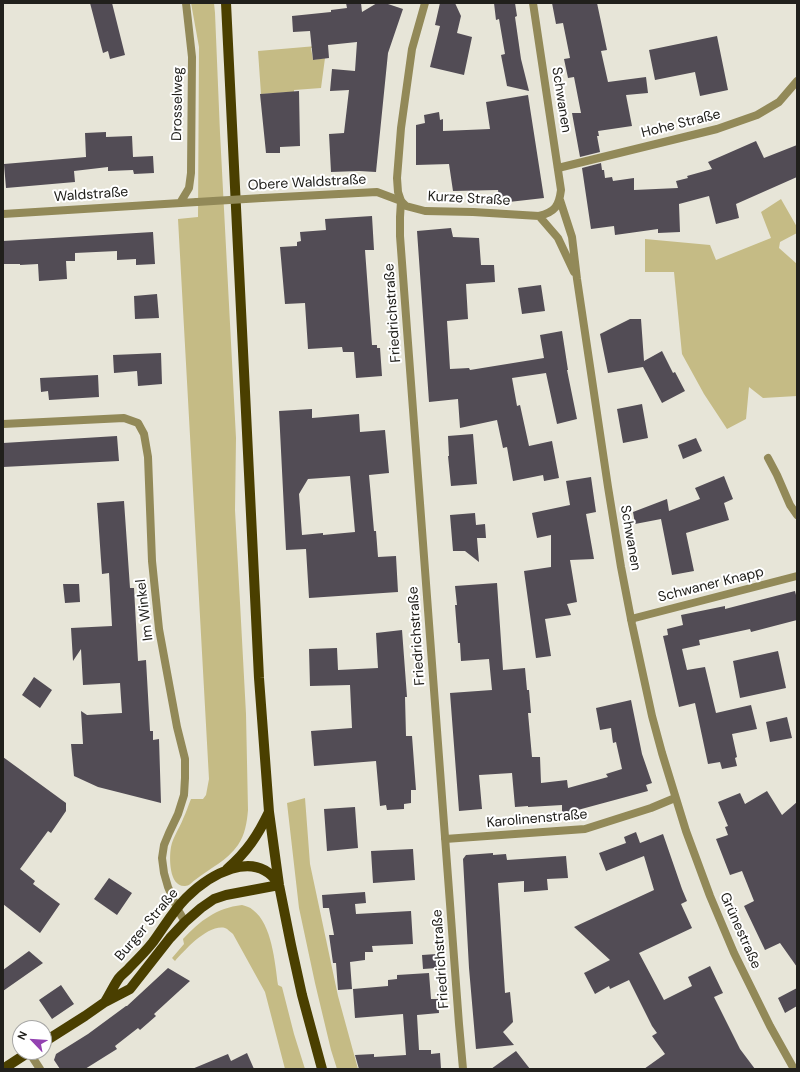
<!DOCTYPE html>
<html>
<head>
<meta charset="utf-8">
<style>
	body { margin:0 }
	#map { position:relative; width:800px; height:1072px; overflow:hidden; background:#e7e5d8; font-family:"DM Sans",sans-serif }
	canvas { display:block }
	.frame { position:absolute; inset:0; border:4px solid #21201c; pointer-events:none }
	.north { position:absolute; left:12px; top:1020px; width:40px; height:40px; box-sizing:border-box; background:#fff; border:1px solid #a6a6a4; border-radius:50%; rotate:295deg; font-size:11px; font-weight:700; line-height:16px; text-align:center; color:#21201c }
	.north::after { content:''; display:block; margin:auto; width:14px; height:18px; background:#9342b1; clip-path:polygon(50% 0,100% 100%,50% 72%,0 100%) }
</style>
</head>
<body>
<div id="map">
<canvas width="800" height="1072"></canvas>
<div class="frame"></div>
<div class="north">N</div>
</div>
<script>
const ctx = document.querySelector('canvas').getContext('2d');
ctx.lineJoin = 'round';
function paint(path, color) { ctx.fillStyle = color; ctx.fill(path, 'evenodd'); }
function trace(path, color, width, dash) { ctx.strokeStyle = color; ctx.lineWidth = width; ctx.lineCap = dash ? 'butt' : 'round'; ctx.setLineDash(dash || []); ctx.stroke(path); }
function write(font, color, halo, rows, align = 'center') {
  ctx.font = font + ' "DM Sans",sans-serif'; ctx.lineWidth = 4; ctx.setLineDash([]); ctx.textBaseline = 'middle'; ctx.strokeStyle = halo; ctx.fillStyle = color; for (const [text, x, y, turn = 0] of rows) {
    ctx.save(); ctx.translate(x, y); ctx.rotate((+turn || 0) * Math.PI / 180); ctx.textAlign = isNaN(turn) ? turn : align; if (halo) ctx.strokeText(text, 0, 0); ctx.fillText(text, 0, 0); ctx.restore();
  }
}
const green = new Path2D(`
	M191,3h23l1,10 5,120 16,305 -1,72 11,204 2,96c-1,12 -3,25 -10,35 -11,16 -28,23 -43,35 -4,3 -6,6 -10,6 -16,1 -16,-28 -14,-39 2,-10 8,-18 12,-28 3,-6 5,-13 8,-20h12l3,-4 3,-16 -31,-560 20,-2 1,-170z
	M328,45v1l-17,2 2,12 12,-2 -4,30 -27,2v2l-33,2 -3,-43z
	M781,199l16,28v6l-17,9 -1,6 18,16v132l-34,2 -14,-11 -3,32 -19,10 -23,-35 -22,-40 -8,-82h-29v-33l65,6 6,15 55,-22 -10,-26z
	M305,798l5,66 28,132 20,73h-21l-6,-19 -16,-67 -16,-75 -12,-105z
	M242,905c3,1 8,2 11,5 19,14 22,53 25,75l4,2 12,47 11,35h-20l-20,-77 -32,-58c-3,-2 -5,-5 -8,-6 -17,-4 -40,22 -50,33l-3,-3 12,-14 -1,-5c17,-18 33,-31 59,-34z`);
const building = new Path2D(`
	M90,3h22l13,52 -15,4 -2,-8 -5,2z
	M346,3h15l1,9 15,-9h8l18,6 -15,44 -12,119 -17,-1 -28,1 -2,-38 15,-1 5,-43 -19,1 2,-22 23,2 2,-29 -29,3 1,13 -16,2 -3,-29 -17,1 -1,-16 39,-4v-2l16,-2z
	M440,3h15l6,13 -4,17 15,4 -8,38 -34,-8 10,-41 -5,-1z
	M494,3h21l2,13 -2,1 6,42 8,32 -22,-5 -6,-31 4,-1 -6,-35 -3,1z
	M552,3h45l10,47 -6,1 7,31 38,-5 2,16 -22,2 6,31 -34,5 1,5h-2l3,16 -20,5 -8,-44h9l-7,-36 -6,1 -4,-19 6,-1 -7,-35 -7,1z
	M717,36l11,54 -28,6 -5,-24 -40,8 -6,-30z
	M299,91l1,55 -20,1v6h-14l-6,-59z
	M528,95l16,103 -44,5 -2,-13 -45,1 -4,-27 -33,1v-40l9,-2 -1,-8 15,-3 1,8 3,-1v12l47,-2 -4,-27z
	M106,132v5l26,-1 1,21 20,-1 1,17 -20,1 -1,-4 -25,1v-4l-34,4 1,11 -69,6 -2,-24 82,-7 -1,-24z
	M756,141l8,17 33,-13v32l-61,27 3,14 -23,6 -7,-28 -30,8 1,28 -22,1v-4l-43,6 -1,-9 -23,3 -9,-61 19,-5 1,7h2l1,8 7,-1 1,4 21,-3v12l44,-2 -2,-7 12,-3 -1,-2 25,-7 -4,-7z
	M372,216l2,34h-9l7,95h5v3h3l2,28 -26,2 -2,-26h-11l-1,-5 -34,2 -3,-46 -20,1 -5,-57 17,-1v-4l4,-1 -1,-9 26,-2 -1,-11z
	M451,228l2,9 26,1 2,27h13l1,17 -29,2 2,35 -21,2 3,48 19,-1 1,2 74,-12 -4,-23 22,-4 6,39h-1l10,49 -20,5 -11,-51 -34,5 5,28 3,-1 9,41 23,-5 7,37 -15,3 -1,-6 -30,6 -6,-34 -4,1 -6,-28 -37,8 -2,-29 -29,3 -12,-171z
	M153,232l2,32 -19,1v-6l-19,1v-9l-42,2v8h-9l1,18 -28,2 -1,-17 -18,1v-1h-17v-23z
	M541,285l4,26 -23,3 -4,-26z
	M157,294l2,24 -24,1 -1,-23z
	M630,319h11l3,42 18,-10 11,22 2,-1 10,19 -23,12 -19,-36 -35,6 -8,-39z
	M161,353l1,31 -24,2 -1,-15 -23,2 -1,-18z
	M98,375l1,22 -50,3 -1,-9 -7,1 -1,-14z
	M642,404l6,34 -25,5 -6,-34z
	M312,409v9l47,-4 1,18 25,-2 4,43 -20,2 5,56h2l2,26 18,-1 2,36 -89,6 -3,-49 -20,1 -7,-139zM350,476l5,56 -32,3v-2l-21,2 -3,-41 9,-15z
	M473,434l4,50 -26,2 -3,-30h1l-1,-20z
	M117,436l2,25 -116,6v-24z
	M696,438l6,13 -19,8 -5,-14z
	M724,476l9,23 -9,4 5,17 -43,13 8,38 -22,4 -11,-56 -26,5 -2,-12 34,-13 2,12 31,-12 -5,-11z
	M591,477l5,35 -10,2 8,45 -24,1 7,42 -10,2 4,11 -26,4 6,37 -15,2 -12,-87 27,-4v-32l-14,3 -5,-25 38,-8 -4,-24z
	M124,501l6,87h4l4,73 8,-1 4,71h3v9l6,-1 2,64 -63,-16 -24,-11 -3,-32h12l-2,-33 6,4 35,-2 -2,-30 -37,2 -2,-36 -8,12 -2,-33 41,-2 -3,-53 -7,1 -5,-71z
	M475,513l1,12 9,-1 1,14h-9l2,24 -14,-11h-12l-3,-36z
	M497,583l6,87 22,-2 2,22h2l2,23h-3l4,44h8l1,26 26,-3 1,8 40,-11 -2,-3 16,-5 -6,-27 -3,1 -2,-15 -11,2 -4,-22 35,-8 11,54 10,29 -6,2 2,6 -74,20 -12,3v-9l-34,2v-1l-13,1 -3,-34 -33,2 3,34 -23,2 -9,-118 42,-3 -3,-31 -28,2 -1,-18h-2l-3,-38h2l-2,-19z
	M63,584h16l1,18 -15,1z
	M795,591l2,8v21l-46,12 -1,-3 -51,11 1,5 -18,4 5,21 18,-3 11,46 35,-8 6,24 -25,5 5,23 -2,1 2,8 -15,3 -2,-7 -12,2 -13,-61 -16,4 -16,-71 5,-1 -1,-6 16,-4 -2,-10 44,-9v3z
	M402,630l5,67h-2l1,39h6l4,54h-5v13l-7,1v5l-17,1 -1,-5 -6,1 -4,-45 -62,5 -3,-35 41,-3 -2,-43 -40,1 -1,-37 28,-1 1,22 40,-2 -2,-35z
	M778,651l8,37 -46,10 -7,-37z
	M34,677l18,13 -12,18 -18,-13z
	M787,717l5,21 -22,4 -4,-20z
	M3,757l63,46v8l-15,22 -3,-2 -28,38 15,12 -2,3 27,20 -20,29 -37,-29z
	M767,791l15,24 15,-13v165l-17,-24 -15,7 -21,-44 10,-5 -12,-30 -12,4 -14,-36 12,-4 -3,-8 3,-1 -10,-24 22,-9 5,11z
	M355,807l3,41 -31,3 -3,-42z
	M636,832l4,11 23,-9 19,55 5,12 -6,3 11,24 -53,25 25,47 28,-14 -4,-9 22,-11 13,27 -9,4 26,52 15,20h-111l21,-15 -13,-18 5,-3 -5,-7 -23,-46 -19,9 -1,-3 -14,8 -11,-21 26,-13 -36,-33 80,-37 -10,-34 -38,15 -7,-18 27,-10 -2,-6z
	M413,849l2,31 -42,3 -2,-32z
	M493,853v2l13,-1 1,6 59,-4 2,22 -21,1 1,11 -24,2v-11l-26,2 7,110 5,-1 3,30 -10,10 11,13 -38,4 -7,-81 -6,-109 3,-4z
	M109,878l23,15 -15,22 -23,-16z
	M365,892l1,11 -11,1 1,10 55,-3 2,33 -41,2 1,6h-8v8l-15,2 2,27 -14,1 -2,-27h-3l-4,-28h5l-5,-27h-6l-1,-13z
	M29,951l14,12 -40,28v-21z
	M437,954v14l-14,1 -1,-14z
	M168,968l22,13 -36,33 2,2 -16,14 -2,-2 -23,18 2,3 -32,20h-25l-6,-9 2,-6 32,-20 38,-28h1z
	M429,973l2,26h7l1,14 -22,2 2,35h12v4l9,-1 1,16h-82l-4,-14 19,-1v3l32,-2 -3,-41 -48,4 -2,-29 35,-3v-6l9,-1v-4z
	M61,985l13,19 -22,15 -13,-19z
	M797,988v18l-12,7 -7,-15z
	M516,1051l14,18h-39z
	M247,1053l7,16h-62l36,-15 3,7z`);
const minor = new Path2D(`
	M558,168l159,-39 40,-14 22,-13 18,-21
	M262,198l115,-6 24,9 -1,16v19l59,788 4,45
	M180,203l9,-15 2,-15 1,-116 -6,-54
	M3,214l194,-12
	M3,424l121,-6 14,5 6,11 4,23 4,104 7,68 18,98 8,32v19l-1,17 -6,19 -9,19 -5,12 -2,13 2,15 4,14 9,21 8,14
	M768,458l9,17 13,30 7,10
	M631,619l166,-43
	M445,839l140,-10 66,-21 24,-10
	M29,1052l11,17`);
const tertiary = new Path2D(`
	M425,3l-13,46 -11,79 -4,50 1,14 3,9 5,5 19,5 48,1 66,4c16,-4 20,-10 22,-26l-28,-187
	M560,200l12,37 5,42 31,208 13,80 11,57 20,92 10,37 24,78 24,65 24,57 36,73 24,43
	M539,216l19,22 16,34`);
const primary = new Path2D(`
	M226,3l33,675 10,134 10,73 12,60 11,50 20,74
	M227,869c20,-17 31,-34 42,-57
	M105,1002c5,-8 9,-17 14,-24 3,-4 8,-7 11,-11 8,-8 16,-16 23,-25 11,-15 20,-31 33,-44 23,-23 68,-50 92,-15
	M44,1042l41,-26 20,-14 25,-13 40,-51 15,-16 16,-14 13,-9 12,-4 53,-10
	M3,1069l26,-17`);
const minorBridge = new Path2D(`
	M197,202l65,-4`);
const streetNames = [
	["Schwanen",561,100,81],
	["Drosselweg",178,104,-89],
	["Hohe Straße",681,124,-14],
	["Obere Waldstraße",307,183,-3],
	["Waldstraße",91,195,-4],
	["Kurze Straße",469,199,3],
	["Friedrichstraße",393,313,-94],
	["Schwanen",630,538,80],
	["Schwaner Knapp",711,585,-14],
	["Im Winkel",145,610,-97],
	["Friedrichstraße",417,636,-94],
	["Karolinenstraße",537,819,-5],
	["Burger Straße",147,925,-50],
	["Grünestraße",740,931,66],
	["Friedrichstraße",441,959,-94]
];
paint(green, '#c5bb85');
paint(building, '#524c55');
trace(minor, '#928958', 8);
trace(tertiary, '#928958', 8);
trace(primary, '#4a3f00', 10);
trace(minorBridge, '#928958', 8);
write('14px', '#21201c', '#fff', streetNames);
</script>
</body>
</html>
